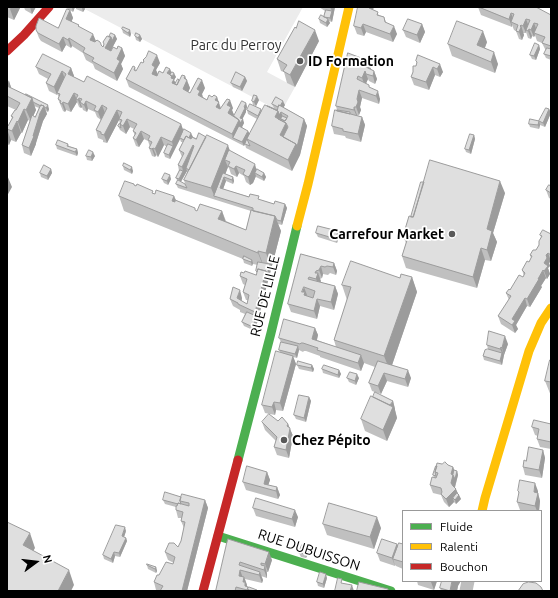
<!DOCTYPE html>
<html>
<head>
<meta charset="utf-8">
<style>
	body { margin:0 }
	#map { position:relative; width:558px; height:598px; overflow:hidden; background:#fff; font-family:Ubuntu,sans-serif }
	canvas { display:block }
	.frame { position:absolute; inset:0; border:8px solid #000; pointer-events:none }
	.legend { position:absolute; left:402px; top:510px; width:140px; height:72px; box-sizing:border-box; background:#fff; border:1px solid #999; margin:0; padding:5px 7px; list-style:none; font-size:12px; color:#000 }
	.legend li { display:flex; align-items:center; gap:8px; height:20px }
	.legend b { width:20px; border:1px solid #999 }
	.north { position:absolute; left:16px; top:542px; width:40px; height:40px; -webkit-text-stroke:3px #fff; paint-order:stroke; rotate:75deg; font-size:11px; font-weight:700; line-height:16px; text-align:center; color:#000 }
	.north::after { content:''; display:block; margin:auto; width:14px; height:18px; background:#000; clip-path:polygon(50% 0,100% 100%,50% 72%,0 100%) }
</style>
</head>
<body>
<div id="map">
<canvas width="558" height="598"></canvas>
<div class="frame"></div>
<ul class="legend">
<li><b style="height:5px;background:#4caf50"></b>Fluide</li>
<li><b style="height:5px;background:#ffc107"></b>Ralenti</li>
<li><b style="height:5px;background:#c62828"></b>Bouchon</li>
</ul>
<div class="north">N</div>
</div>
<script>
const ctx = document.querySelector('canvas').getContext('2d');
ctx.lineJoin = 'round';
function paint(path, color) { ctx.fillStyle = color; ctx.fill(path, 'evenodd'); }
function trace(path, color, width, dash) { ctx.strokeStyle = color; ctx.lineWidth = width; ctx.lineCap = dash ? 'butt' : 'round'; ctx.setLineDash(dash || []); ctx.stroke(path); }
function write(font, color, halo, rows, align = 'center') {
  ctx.font = font + ' Ubuntu,sans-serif'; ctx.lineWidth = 3.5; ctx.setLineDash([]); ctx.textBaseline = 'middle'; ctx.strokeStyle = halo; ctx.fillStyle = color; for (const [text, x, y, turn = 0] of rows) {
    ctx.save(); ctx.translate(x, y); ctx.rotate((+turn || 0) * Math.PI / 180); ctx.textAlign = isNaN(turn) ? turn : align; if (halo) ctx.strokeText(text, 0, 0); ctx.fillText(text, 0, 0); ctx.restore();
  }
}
const green = new Path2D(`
	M81,7h222l-36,65 28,15 -14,25z`);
const street = new Path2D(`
	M466,591l2,-10`);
const fast = new Path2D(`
	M238,460l33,-127 26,-107
	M218,536l173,55`);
const slow = new Path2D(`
	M297,226l11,-42 41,-177
	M482,511l3,-13 44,-147 12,-28 10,-15`);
const jam = new Path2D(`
	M7,51l17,-16 25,-28
	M203,591l35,-131`);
const wall = new Path2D(`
	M7,7h13v1l-6,12 -7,-3z
	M24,7h12l-4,7 -7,-4z
	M65,7h10l-2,5z
	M76,7h8l1,2 -2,3 -7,-3z
	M319,7h16l-3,15 -3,-1 1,2 -3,4 -7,-4 -1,-4 5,-2 1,-6z
	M478,7l73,8v45l-5,-2 -2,-4 2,-3 -4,-8 -5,-2 -2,-6 -1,2 -2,-1 -1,3 -3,-1 -2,-6v1h-3l1,2 -2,5 -3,-1 -3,-8 -2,-1 -2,-5v2l-31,-12z
	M70,10l3,8 -2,4 9,5 16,15 6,4 1,1 6,-10 6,-2 2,4 -5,9 5,1 5,-1 3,8 -4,8 2,5 -6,12 -22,-12 -2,-5 -7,-4 -3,-7 -11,-7 -1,2 -5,-3 -4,7 -21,-11 -2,-3 -3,-8 22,-2z
	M373,10l6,5 5,2 2,5 11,12 -4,8 -27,-10 -2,4 -7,-2 -3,-8z
	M422,24l3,8 -5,11 -14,-6 -3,-7z
	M122,29l9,5 -1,3 -7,-4z
	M140,35l2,4 -2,3 -4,-2 -1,-4z
	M319,41l-24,46 -8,-4 -3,-11 -3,-1 -4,-12z
	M487,42l-2,6 13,16 -3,9 -43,-17 -4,-12z
	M539,45l1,4 -4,11 -4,-1 -2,-4z
	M348,53l23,16 3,2 3,8 -2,5 -6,-3 -1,-2 -2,4 14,16 -1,5 -17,-6 -2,9 1,3 -2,5h-2l5,2 3,8 -4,17 -15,-4 -1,-2 -11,-2 -2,-8 5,-16 -1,-4z
	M418,55l25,17 -3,5 -5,-2 -6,15 -15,-5 -3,-8 6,-14 -1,-2z
	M146,57l14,6 -4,7 2,4 5,-1 7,-4 1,3 5,5 -2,3 2,3 3,-3h8l3,8 -2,4 2,1 15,-5 -3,6 1,3 4,3 5,-3h5l4,11h12l-1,2 2,5 -1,1h1l12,-13 1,4 -1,3v2l-4,7 2,4 -2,4 8,7 7,-15 -9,-5 -1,-4 14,-1 1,2 15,-1 -3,-2 -2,-4 13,1 -2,2 21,12 3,7 -7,29 -8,16 -46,-23 -1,-4 -1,2 -115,-59 -3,-8 9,-12 1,4 7,-8v-3z
	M36,67l35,1 3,8v1l10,5 97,42 2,7 10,6 37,14 27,19 7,3 2,4 -2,4 -8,-4v-1l-3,7 -3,2 -4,-3 -2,-6 -5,-3 -2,4 -6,-3 -2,-6 -1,-1 -3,7 8,3 1,4 -1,3 -7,-3 -3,8 51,15h11l2,4 -5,17 -4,-1 3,7 -26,100 -11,-5 -2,-4 3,-8 -5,-2v-2l-7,-4 -3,-7 12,-1v3l5,3 1,-4h-2l-3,-8 2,-7 -2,-1 -3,-8 4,-3 12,2 1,-1 -1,-3 2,-6 -5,-1 -1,2 -8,-3 -1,-4 -119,-48 -5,-15 16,-10 19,8 20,2 2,4 20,11h26l4,10 20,9 5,-19 -73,-23 -2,-4 2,-2 -2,-4 3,-7 -1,-6 4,-8 -3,-7 4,-8h-2l-1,-3 -10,20 -5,-2 -1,-4 3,-6 -3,-2 -6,12 -2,-2 -1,2 -3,-1 -3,-8 1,-1 -2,-6 -4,-2 -5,8 -3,-1 -3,-8 2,-2 -2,-5 1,-2 -4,-2 -4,7 -6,-4 -2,-4 2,-3 -1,-3 -12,23 -4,-1v-2l-5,-2 -2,-8 5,-10 -4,-3 -2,-5 -7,-3 -1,3 -4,-2 -1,-3 -1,1 -2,-1 -2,-5 -6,10 -5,-2 -1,2 -2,-1 -5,-12 1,-2 -2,-3v1l-8,-4 -3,-8 2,-4 -9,-5zM187,171v2l-3,7 1,4 -4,-2z
	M245,77l2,4 -5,10 -9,-4 -2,-4z
	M7,80l2,1 2,7 38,21 -1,3 -2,-1 1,3 -4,7 -7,22v1l-5,12 -7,-3 -2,-8 8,-24 -2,-1 -6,13h-1l-5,9 -5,-2 -2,5 -2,-1v-19l1,1 4,-8 -1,-2 5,-6 -9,-4zM34,106l5,2 -4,9 -2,-1 3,-6z
	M259,100l-3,6 -3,-1 -1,-4z
	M549,109l2,3v-1v8l-1,-4 -5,12 -5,-2 -1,-4z
	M539,121l1,4 -1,4 -9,-2 -1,-3z
	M474,135l1,4 -4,15 -5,-2 -1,-3z
	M68,144l1,2 8,3 1,4 -1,3 -20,-7 -1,-4z
	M86,156h9l-3,5 -5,-1z
	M123,166l10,5 -1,3 -8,-4z
	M51,169l1,4 -4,7 -7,-3 -1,-4z
	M162,179h9l-3,6 -4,-2z
	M424,182l81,11 -12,40 4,9 -6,19 -6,-1 -8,28 -71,-20 -4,-12 4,-13 -3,-7 8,-19z
	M551,186v13l-2,-1 -3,-8z
	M316,233l23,2 -2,8 -19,-6z
	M551,234v27l-2,2 1,3 -2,2 2,6 -3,5 -1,-1 -5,8 1,1 -12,20 -3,-1 -11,19 2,4 -3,4 -14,-9 -3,-8 11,-16 -3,-7 18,-17 -2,-6 7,-8 2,-4 -1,-3 6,-5 3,-5 2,-8 -1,-2z
	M301,254l33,9 3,8 -1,4 -6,-2 -2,2 -5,-1 -1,4 -2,1v3l15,4 3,8 -4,16 -14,-4 -3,13 -26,-7 -3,-8z
	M412,277l5,15 -25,73 19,13 -3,9 -21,-6 -6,13 -9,-3 -3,-8 6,-16 -11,-4 -3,8 -41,-14v-1l-14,-5h-2l-1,1 -4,-2 -2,8 -4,-1 3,7 -13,47 -7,-1 -1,5 -10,-2 -3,-8 18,-53 -1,-2 2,-8 -2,-4 36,-10 3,7 -1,5 19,7 -2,-7 13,-40 -5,-15z
	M508,344l-4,11 -2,10 -18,-5 -1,-4 5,-7 -1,-4z
	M551,360v36l-6,-15z
	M297,365h15l2,4 -1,3 -14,-3z
	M322,369l17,1 2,4 -2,4 -16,-5z
	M347,378h12l-3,7 -7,-3z
	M309,397l2,4 -5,21 -10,-3 -2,-4z
	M373,397l20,4 2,8v1l2,8 -10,23 -22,-10 -4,-12z
	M278,421l10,3 5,12 -4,22 -12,-3 -3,-8 2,-6 -11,-11 -3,-8z
	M551,424v25l-11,-2 -3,-8 1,-3 -3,-1 -3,-8z
	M543,450l2,8 -3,20 -17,-3 -2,-8 3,-6z
	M448,465l5,2 1,3 3,1 1,4 -3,13 6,11 -5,5 -2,-2 -5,5 -5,-5 -3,-7 -8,-2 -3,-8 4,-7 -1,-3 3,-9z
	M267,472l3,8 -2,5 9,2 3,8 -2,4 -32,-9 -3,-8z
	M518,491h20v2l2,8 -1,10h-13l-6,-1 -3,-8 2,-8z
	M181,497l24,3 3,8 -21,83h-28l-3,-1 -2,-8 5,-7 14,-11 1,-1 -6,-3 -3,-8 13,-5 3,-6 3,-13 -3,-7v-3h-3l-2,-8v-3l-11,-3 -2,-4z
	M253,508l45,9 -3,10 -39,-11z
	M323,524l58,4 -7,21 -47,-14z
	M126,531l-2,6 2,1 1,3 -7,16 -5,-1 -2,7 -9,-4 -1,-4z
	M228,539l44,21 -4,12h-1v6l-6,-2 2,4 -1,3 -17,-4 2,6v1l1,3 9,1 1,1h-42z
	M397,544l1,2 5,-2v25l-7,-3v-1l-1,1 -15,-5 -3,-8z
	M308,547l1,4 -3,7 -5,-1 -2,-4z
	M147,565l9,2 1,4 -1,2 -8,-4z
	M327,578l-3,10 -6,-2 -1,-4z
	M417,581h20l-3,9 -16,-5z
	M458,586l-1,5h-16l-1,-3z`);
const shadedWall = new Path2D(`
	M11,7h9v1l-6,12 -4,-11z
	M30,7h6l-4,7z
	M72,7h3l-2,5 -1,-4z
	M82,7h2l1,2 -2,3 -1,-4z
	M330,7h5l-3,15 -2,-4 2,-7z
	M369,7h5l-3,9 -2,-8z
	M70,10l3,8 -4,9 -3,-8z
	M511,13l3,8 -3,1 1,3v2l-3,-8z
	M328,19l2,4 -3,4 -1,-4z
	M526,19l3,8 -3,3v3l-3,-7z
	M534,23l3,8 -3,2 1,2 -1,2 -3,-7z
	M363,24l3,8 -2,4 -3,-8z
	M422,24l3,8 -5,11 -3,-8z
	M521,25l3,10 -2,5 -3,-8z
	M394,26l3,8 -4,8 -3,-8z
	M529,29l3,7 -1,3 -3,-8z
	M130,30l1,4 -1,3 -2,-4z
	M315,30l4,11 -24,46 -5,-12z
	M483,31l4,11 -6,15 -4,-12z
	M93,34l3,7 -4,7 -2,-8z
	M115,35l2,4 -9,17 -3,-8 6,-11z
	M140,35l2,4 -2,3 -2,-4z
	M63,37l3,8 -4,7 -3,-8z
	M69,38l3,8 -1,2 -3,-8z
	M539,45l1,4 -4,11 -2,-4z
	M122,48l3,8 -4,8 2,5 -6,12 -3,-8 3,-14z
	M494,52l4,12 -3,9 -4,-11z
	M157,55l3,8 -4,7 2,5 -3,6 -3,-7v-9z
	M369,61l2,8 -2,6 -3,-8z
	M440,64l3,8 -3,5 -3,-8z
	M433,67l2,8 -6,15 -3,-8z
	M71,68l3,8 -3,6 -3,-8z
	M170,69l3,7 1,-3 2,4 -2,3 3,7 -5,-4 -5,-10z
	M62,71l3,8 -8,14v2l-3,-8z
	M365,71l3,8 -3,7 -3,-8z
	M374,71l3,8 -2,5 -2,-8z
	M185,76l5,12 -4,9 -3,-8 1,-11z
	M245,77l2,4 -5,10 -2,-4z
	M202,80l3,8 -3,6 1,5 -2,4 -4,-14z
	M9,81l4,12 -6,-7v-1z
	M359,90l3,8 -2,9 1,3 -2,5 -3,-8 1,-8z
	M378,91l2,8 -1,5 -3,-8z
	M74,93l3,7 -1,-1 1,3 -6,10 -3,-8z
	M257,96l2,4 -3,6 -2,-4z
	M217,97l4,13 -5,-3 -1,-7z
	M32,98l4,12 -5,11 -5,-11z
	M79,98l2,5 -1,-1 2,5 -1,1 -3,-8z
	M230,100l3,8 -1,2 2,5 -3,6 -3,-8 -1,-8z
	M86,101l2,8 -1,3 -3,-7z
	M283,101l2,4 -4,7 -2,-4z
	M63,102l3,8 -1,2 -3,-8z
	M246,103l1,4 -1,3v2l-5,10 -1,-4z
	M48,105l1,4 -1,3 -2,-4z
	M102,105l3,8 -4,7 -3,-8z
	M44,106l3,8 -4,7 -7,22v1l-5,12 -2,-8 11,-35z
	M354,107l3,8v2l-3,-7z
	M24,109l4,11 -6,13 -4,-11z
	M549,109l2,4 -6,14 -2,-4z
	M117,110l3,8 -1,1v1l-12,23 -3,-8z
	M278,111l3,1 3,8 -2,3 -7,-6z
	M362,117l3,8 -4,17 -3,-8z
	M127,119l3,8 -4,7 -3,-8z
	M243,119l1,4 -8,16 -3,-1 -1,-4 7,-14z
	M304,119l3,7 -7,29 -8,16 -4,-11z
	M17,121l4,12 -5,9 -4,-11z
	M539,121l1,4 -1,4 -1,-4z
	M286,123l4,12 -3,7 -7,-7z
	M181,124l3,8 -4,6v1l-10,20 -1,-4 4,-9 -1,-4z
	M7,129l4,11 -2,5 -2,-5z
	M141,131l3,8 -5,8 -3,-7z
	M248,131l2,3 -6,12 -2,-4z
	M191,133l2,4 -4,8 -2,-4z
	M474,135l1,4 -4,15 -2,-4z
	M161,137l3,8 -6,12 -3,-8z
	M193,145l3,8 -10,15 1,3 -7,12 -1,-4 4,-8 -1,-4z
	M228,145l4,12 -7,3 3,7 -11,30 -3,-1 2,4 -5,-12z
	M153,148l3,7 -1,2 -3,-8z
	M77,149l1,4 -1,3 -2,-4z
	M93,152l2,4 -3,5 -1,-4z
	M255,164l2,8 -2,1 1,3 -3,7 -3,2 -2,-8z
	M236,166l3,7 -2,4 -3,-8z
	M132,167l1,4 -1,3 -2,-4z
	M51,169l1,4 -4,7 -1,-4z
	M264,173l2,4 -2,4 -2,-4z
	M7,175l5,12 -5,9z
	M170,175l1,4 -3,6 -1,-4z
	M224,177l2,4 -4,11 -2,-4z
	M233,177l1,4 -1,3 -1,-4z
	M500,181l5,12 -12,40 4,9 -6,19 -4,-11v-21z
	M174,196l6,15 -8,-10z
	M285,204l2,4 -5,17 -1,-4z
	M222,211l5,15 -9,-7z
	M275,216l6,15 -26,100 -2,-4 3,-11 -1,-4 11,-41 4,-7 -4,-11z
	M338,231l1,4 -2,8 -1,-4z
	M481,248l4,12 -8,28 -4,-11z
	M258,251l6,16v1l-6,-15z
	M548,253l3,8 -2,2 1,3 -2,2 2,6 -3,5 -3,-8v-8l2,-8z
	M252,260l1,3 -1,3 -1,-4z
	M334,263l3,8 -1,4 -3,-8z
	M321,266l2,8 -1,4 -3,-8z
	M543,270l3,8 -5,8 1,1 -12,20 -3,-8z
	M316,271l1,4 1,-2 3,8 -2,6 -3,-8z
	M412,277l5,15 -27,79 -6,-15z
	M335,286l3,8 -4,16 -3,-8z
	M304,287l3,8v8l-5,-11z
	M240,290l2,8 -2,8 -3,-8z
	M525,298l2,8 -11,19 2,4 -3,4 -3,-8v-6z
	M317,299l3,7 -3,13 -3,-8z
	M315,328l3,7 -3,12 -3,-8z
	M505,336l3,8 -4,11 -2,-7z
	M298,346l1,4 -2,8 -2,-4z
	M501,347l3,8 -2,10 -2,-4 2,-8 -2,-4z
	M361,355l3,8 -3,8 -3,-8z
	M293,356l3,8 -13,47 -3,-8z
	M312,365l2,4 -1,3 -2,-4z
	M339,370l2,4 -2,4 -1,-3z
	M408,370l3,8 -3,9 -3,-8z
	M384,373l3,8 -6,13 -3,-8z
	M357,374l2,4 -3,7 -1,-4z
	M309,397l2,4 -5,21 -2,-4z
	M393,401l2,8v1l2,8 -10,23 -4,-11 6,-22z
	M274,402l2,8 -1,5 -3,-8z
	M288,424l5,12 -4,22 -3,-8 1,-24z
	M543,450l2,8 -3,20 -3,-8z
	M453,467l3,7 1,-3 1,4 -4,15 -3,-7v-9z
	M267,472l3,8 -3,9 -3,-5z
	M535,483l3,8v2l2,8 -1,10h-2l-2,-5 -1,-14z
	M277,487l3,8 -2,4 -2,-8z
	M456,489l3,7v-1l2,4 -5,5 -1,-4 -2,-2 1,4 -5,5 -3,-8z
	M205,500l3,8 -21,83h-5z
	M295,510l3,7 -3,10 -3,-8z
	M377,517l4,11 -7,21 -4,-12z
	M125,527l1,4 -3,9 -1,-4z
	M30,533l5,15 -7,12 -5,-15z
	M126,538l1,3 -7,16 -1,-4z
	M397,544l3,8 -7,7 2,7 -3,-8z
	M308,547l1,4 -3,7 -1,-4z
	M114,552l1,4 -2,7 -2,-4z
	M269,552l3,8 -4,12 -3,-8z
	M265,566l2,8v4l-3,-8z
	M156,567l1,4 -1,2 -1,-4z
	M69,570l5,15 -3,6h-13z
	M240,570l3,8 -4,-2z
	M260,572l3,8 -1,3 -3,-8z
	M326,574l1,4 -3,10 -1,-4z
	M244,577l3,8v2h1l1,4h-2l-4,-9z
	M432,581h5l-3,9 -3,-8z
	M452,581h9l-3,5 -1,5h-7z
	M352,585l2,6h-4z`);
const building = new Path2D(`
	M358,7h11v1l9,4 -1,3 7,2 1,5 9,4 -4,8 -27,-10 -2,4 -7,-2z
	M479,7h57l15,8v31l-9,-3 3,-6 -11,-4 4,-9 -4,-1 -3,7 -2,-1 -1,2 -2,-1 4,-10 -4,-1 -3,7 -2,-1 -1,1 1,1 -2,5 -3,-1 2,-6 -7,-3 3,-8 -3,-1 -2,6z
	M67,9l3,1 -4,9 13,6 -1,1 15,8 -3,6 5,2 2,-2 3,2 1,2v1l2,2 1,-3 -1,-2 4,-6 4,1 -6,11 6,3 2,-4 4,2 1,-3 4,2 -5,11 3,2 -6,12 -22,-12 2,-3 -11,-6 2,-4 -16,-10 -1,2 -5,-3 -4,7 -21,-11 -2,-3v-4l3,-8 19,10z
	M326,10l6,1 -2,7 -6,-1z
	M321,15l7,4 -2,4 -7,-4z
	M408,19l14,5 -5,11 -14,-5z
	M299,21l16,9 -25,45 -7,-4 4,-6 -10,-6 18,-32 1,1z
	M457,21l26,10 -6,14 17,7 -3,10 -43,-18z
	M123,27l7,3 -2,3 -6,-4z
	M111,33l4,2 -3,6 -1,-4h-2z
	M136,33l4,2 -2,3 -3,-2z
	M535,43l4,2 -5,11 -4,-1z
	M547,48l4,1v7l-7,-2z
	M149,51l8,4 -5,10 3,2 -3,7 5,2 2,-5 4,2 3,-6 4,2 -3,4 5,3 -1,2 3,1 -2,4 5,2 5,-10 3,1 -1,2 3,2 -4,9 7,4 8,-15 4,2 -5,9 3,2 -2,4 9,5 2,-5 3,2 2,-2 3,2 -2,3 4,2 -3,5 4,2 7,-10 3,1 -3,5 4,2 -3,6 11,7 -7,14 -106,-55 7,-13 2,1 -1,3 2,1 5,-9 2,1 1,-2 -1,-1 3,-3z
	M348,53l21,8 -3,6 8,4 -1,5 -7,-2 -1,-3 -3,7 -4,-2 -1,3 12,6v2l9,4 -2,5 -17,-6 -2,9 1,3 -2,5h-2v3l-18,-4z
	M43,54l28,14 -3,6 16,8 3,-6 94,48 -9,18 -11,-5 -6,12 -2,-1 -1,1 -3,-1 3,-6 -4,-2 2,-4 -9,-5 -5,9 -3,-2 3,-5 -3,-2 4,-7 -10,-5 -4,7 -3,-2 2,-4 -3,-1 3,-7 -5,-2 -13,25 -3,-1v-2l-5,-2 11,-22 -5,-3 -4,7 -4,-2 2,-4 -10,-5 -2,4 -4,-3 2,-3 -3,-1 -1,2 -2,-1 2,-4 -4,-2 -6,11 -5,-2 -1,2 -2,-1 1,-2 -3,-2 2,-5 -3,-1 9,-19 -4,-3 -8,16 -8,-4 5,-9 -15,-7z
	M418,55l22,9 -3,5 -4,-2 -7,15 -15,-5 2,-5v-6h3l1,-4 -1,-1z
	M172,72l2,1 -2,4 -2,-2z
	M236,72l9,5 -5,10 -9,-4z
	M178,79l1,1 -2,5 -2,-1z
	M7,86l25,12 -6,12 -2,-1 -6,13 -1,-1 -5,10 -5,-2v-4l1,1 5,-9 -2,-1 4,-6h1l4,-7 -13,-7z
	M26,94l22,11 -2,3 -2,-1v-1l-3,-1v1l-8,-4 -1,-4 -6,-3z
	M254,95l3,1 -3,6 -2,-1z
	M276,97l7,4 -3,5 -1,-1 -1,2 -6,-3z
	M242,101l4,2 -2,4 1,1 -5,10 3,1 -3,4 -1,-3 -5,-4z
	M250,104l11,5 -3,7 -11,-6z
	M41,105l3,1 -4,7 -7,23h1l-5,12 -7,-3 10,-30 3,2z
	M265,105l13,6 -3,6 11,6 -6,12 16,9 -8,16 -41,-21z
	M279,105l25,14 -7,28 -1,-3 -13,-7 5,-10 -2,-4 -8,-4v-1l7,3 3,-5 -7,-4 -2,3 -1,-4 -11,-5h1l9,4z
	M546,108l3,1 -6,14 -4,-2z
	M335,110l27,7 -4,17 -15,-3v-2l-11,-3z
	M337,110l13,2v2l-13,-3z
	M282,116l5,2 -2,3 -4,-2z
	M530,119l9,2 -1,4 -9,-1z
	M120,123h1l-1,1 1,4 -3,-2z
	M239,126l9,5 -6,11 -9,-4z
	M184,129l7,4 -2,5 -3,-2 -2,4 -4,-2z
	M199,133l7,4 -17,33 -3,-2 8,-22 -1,-1 -11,22 -4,-2 6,-12 -5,-3 7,-14 5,3 1,-2 4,2z
	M470,134l4,1 -5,15 -4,-1z
	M207,135l21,10 -17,43 -27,-8z
	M247,139l3,7 -5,-2z
	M58,140l10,4 -1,2 10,3 -2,3 -19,-7z
	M168,144l5,2 -4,9 -5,-2z
	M89,150l4,2 -2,5 -5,-1z
	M229,150l26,14 -5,11 -2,2 -5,-3 2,-4 -9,-4 -2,3 -6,-3 2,-4 -5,-2z
	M430,160l70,21 -13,48 5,2 -5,19 -6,-2 -8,29 -71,-21 6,-19 -5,-1 6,-20 4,1z
	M124,163l8,4 -2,3 -7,-4z
	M44,165l7,4 -4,7 -7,-3z
	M257,169l7,4 -2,4 -7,-4z
	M180,170l3,1 -4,8 -3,-1z
	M165,173l5,2 -3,6 -5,-2z
	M223,173l10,4 -1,3 -8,-3 -4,11 29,9 1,-3 9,2 -1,3 16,5 1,-3 10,3 -4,17 -4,-1 -2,-4 -22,-5v-3l-39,-12z
	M178,180l7,4 2,4 -11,-4z
	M125,181l9,3v1l2,1 1,-2 16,7 -1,2 3,1 1,-4 18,6 -2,5 3,1v-2l20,8v2l2,1 3,-7 22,7 -4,8 3,1 25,10 5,-20 24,6 -9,37 -8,-2v2l-139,-57z
	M421,182h3l-11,35h-2z
	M549,185l2,1v7l-5,-3z
	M318,226l20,5 -2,8 -20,-6z
	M543,230l8,4v21l-3,-2 -2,2 1,3 -3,5 4,3 -4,5 -1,-1 -5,9h1l-12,20 -2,-1 -13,21 3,2 -3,4 -14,-9 13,-20 -5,-3 3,-4 1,1 9,-15 4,2 2,-4 -3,-3 5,-9 2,1 3,-6 -2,-1 3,-5h3l3,-5v-4l3,-5 -2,-1z
	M301,254l33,9 -1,4 -6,-1 -2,1 -4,-1 -2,4 -3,1 -1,2h3l-2,6 -7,-2 -1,2 27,7 -4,16 -14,-3 -3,12 -26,-7zM304,287l11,4 -2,7 -9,-3 1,-3h-3z
	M244,256l8,4 -1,2 -8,-3z
	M351,261l49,17 1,-4 11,3 -28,79 -50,-16 17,-53 -9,-2z
	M258,262l12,2 -3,11 -1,-4 -8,-2 -1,3 -1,-1z
	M258,269l8,2 -11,41 -17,-8v-1l-8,-4 3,-12 7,3 -3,8 10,6 2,-9 -6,-3 4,-13 -7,-3 1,-4 3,1 1,-2 11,4z
	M247,312l9,4 -3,11 -11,-5z
	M284,319l31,9 -3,11 49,16 -3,8 -41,-13 1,-2 -15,-5h-2l-1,1 -21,-6z
	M489,331l16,5 -3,12 -1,-1 -1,2 -13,-4z
	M281,342l17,4 -3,8 -16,-4z
	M488,349l14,4 -2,8 -17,-5 2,-6z
	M276,351l17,5 -13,47 -6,-1 -2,5 -10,-2z
	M550,360h1v22l-6,-1z
	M298,361l14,4 -1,3 -14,-3z
	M378,361l30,9 -3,9 -21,-6 -6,13 -9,-3z
	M324,365l15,5 -1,5 -16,-6z
	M350,372l7,2 -2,7 -8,-3z
	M375,392l18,9 -3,4 -17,-8z
	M299,395l10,2 -5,21 -10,-3z
	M371,396l22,11 -10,23 -22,-11z
	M269,414l9,7 4,-4 6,7 -1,2 3,2 -4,22 -12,-3 3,-10 -15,-15z
	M534,420l17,4v18l-14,-3 2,-10 -7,-2z
	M529,447l14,3 -4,20 -16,-3 1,-7 2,1z
	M445,462l3,3 5,2 -2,7 2,1 -2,8 2,3 3,3 -10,10 -5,-5 1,-2 -1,-4 -11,-3 2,-8 4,1 2,-5 -3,-1 2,-9 5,1z
	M247,466l20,6 -3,12 13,3 -1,4 -33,-9z
	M436,466h1l-2,6 1,4 -3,-1z
	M454,470l3,1 -2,8 -2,-4z
	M520,480l15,3 -1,9 4,1 -3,13 -18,-4 2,-10 -1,-1z
	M165,492l16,5 -1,4 1,3 -3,-1v1l-15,-4z
	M457,493l2,2 -4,5 -2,-2z
	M182,494l23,6 -23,91h-22l3,-5 -9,-4 3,-7h2l7,-13 7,2 2,-7 -10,-5 4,-9h5l4,4 3,-6 4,-19 -4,-1 2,-9 -7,-2v-4h1l1,-3 11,3v-3l-9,-2z
	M256,498l39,12 -3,9 -39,-11z
	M329,503l48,14 -7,20 -47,-13z
	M7,522l23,11 -7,12 46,25 -11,21h-51z
	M116,525l9,2 -3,9 4,2 -7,15 -5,-1 -3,7 -8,-4z
	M228,539l41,13 -4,12 -4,-1v2l4,1 -1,4 -24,-8 -1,3 21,7 -1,3 -19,-5 -1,6 5,1 -1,5h2v4l3,1 -1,3 -11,-3 -1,4h-19z
	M382,539l15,5 -5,14 -15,-5z
	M399,543l4,1v18l-10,-3z
	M302,545l6,2 -3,7 -6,-1z
	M147,564l9,3 -1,2 -8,-4z
	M320,572l6,2 -3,10 -6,-2z
	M338,578l4,1 -1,4 11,2 -2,6h-15z
	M442,581h10l-2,10 -10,-3z
	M359,582l29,7v2h-31z
	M529,582l7,1 5,4 2,4h-25l5,-7z
	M249,587l8,3v1l-8,-1 -1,-1z`);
const markers = [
	[300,61,4,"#595959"],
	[452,234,4,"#595959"],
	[284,440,4,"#595959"]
];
const parkNames = [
	["Parc du Perroy",236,45]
];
const poiNames = [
	["ID Formation",308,61],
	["Carrefour Market",444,234,"right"],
	["Chez Pépito",292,440]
];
const streetNames = [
	["RUE DE LILLE",265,296,-76],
	["RUE DUBUISSON",309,550,18]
];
paint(green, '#ececec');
trace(street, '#bebebe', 13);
trace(fast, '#4caf50', 9);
trace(slow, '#ffc107', 9);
trace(jam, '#c62828', 9);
paint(wall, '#c0c0c0');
paint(shadedWall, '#9c9c9c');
paint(building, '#dfdfdf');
trace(building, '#9c9c9c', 1);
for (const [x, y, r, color] of markers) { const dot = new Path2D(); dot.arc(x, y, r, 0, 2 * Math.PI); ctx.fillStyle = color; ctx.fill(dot); trace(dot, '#fff', 1.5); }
write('14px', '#333', '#fff', parkNames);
write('bold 14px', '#000', '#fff', poiNames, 'left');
write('14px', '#000', '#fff', streetNames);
</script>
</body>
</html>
